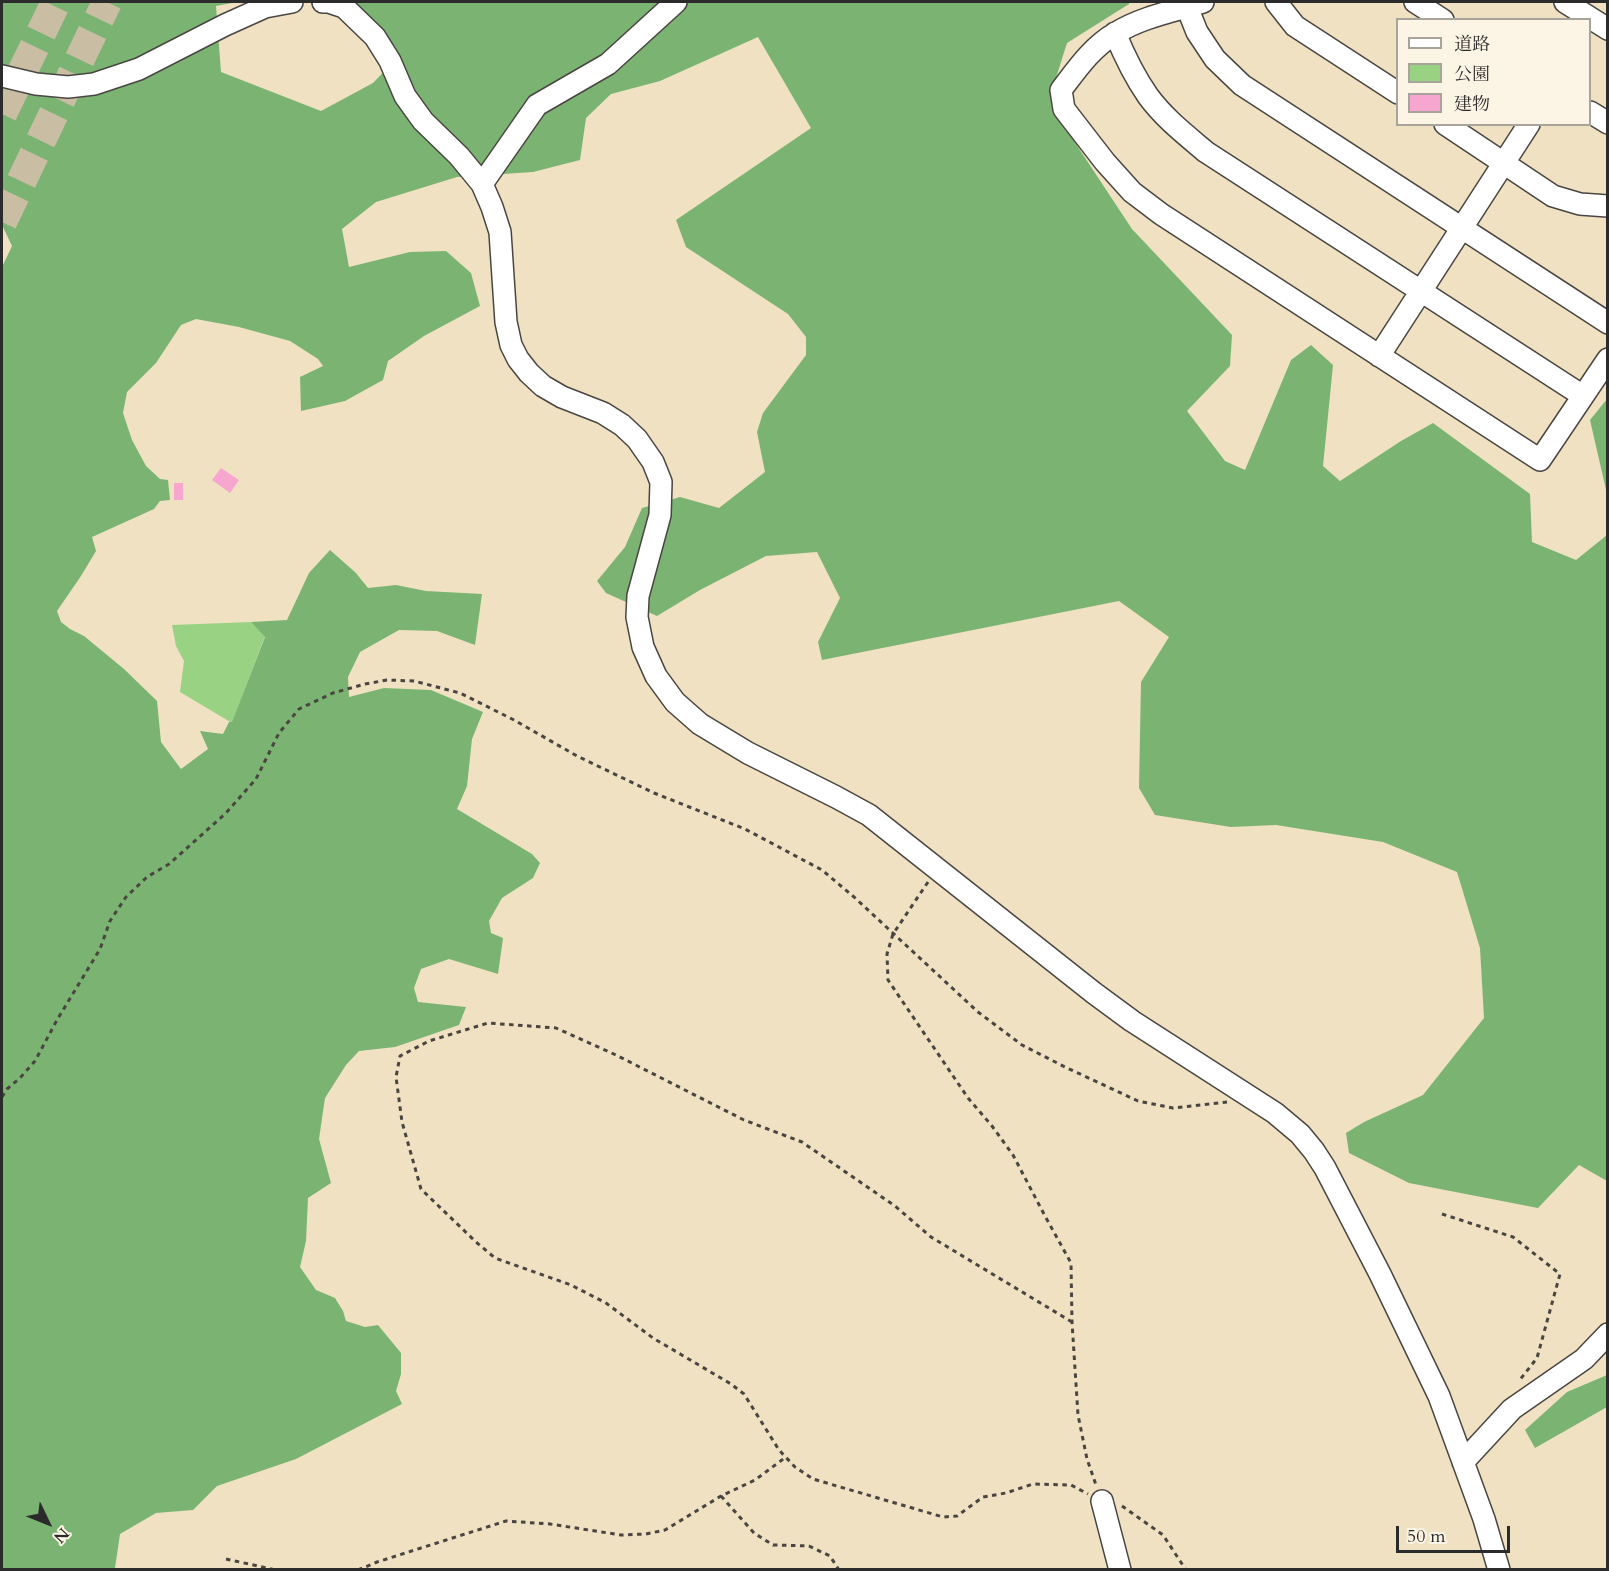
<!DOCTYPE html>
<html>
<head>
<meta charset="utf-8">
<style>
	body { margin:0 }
	#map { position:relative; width:1609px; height:1571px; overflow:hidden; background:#f0e1c2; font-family:Cardo,"Noto Serif JP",serif }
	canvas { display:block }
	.frame { position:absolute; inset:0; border:3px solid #2b2b2b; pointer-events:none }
	.legend { position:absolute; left:1396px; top:18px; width:195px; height:108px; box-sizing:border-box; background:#fcf5e5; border:2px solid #a8a49b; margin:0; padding:8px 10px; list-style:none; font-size:18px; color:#2b2b2b }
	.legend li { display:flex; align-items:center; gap:12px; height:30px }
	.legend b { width:30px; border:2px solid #a8a49b }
	.north { position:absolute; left:18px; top:1493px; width:60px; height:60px; -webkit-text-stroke:4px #fcf5e5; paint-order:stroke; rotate:133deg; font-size:16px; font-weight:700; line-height:24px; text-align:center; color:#2b2b2b }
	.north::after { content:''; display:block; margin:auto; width:21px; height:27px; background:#2b2b2b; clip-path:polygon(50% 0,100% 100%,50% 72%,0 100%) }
	.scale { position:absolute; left:1396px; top:1526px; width:114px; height:27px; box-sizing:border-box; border:3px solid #2b2b2b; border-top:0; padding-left:8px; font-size:18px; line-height:21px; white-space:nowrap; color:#2b2b2b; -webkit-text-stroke:4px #fcf5e5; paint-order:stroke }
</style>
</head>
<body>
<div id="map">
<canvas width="1609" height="1571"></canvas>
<div class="frame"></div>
<ul class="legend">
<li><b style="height:8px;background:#fff"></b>道路</li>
<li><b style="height:16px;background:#9ad284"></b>公園</li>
<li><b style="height:16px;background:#f6a6cf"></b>建物</li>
</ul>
<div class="north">N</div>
<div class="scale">50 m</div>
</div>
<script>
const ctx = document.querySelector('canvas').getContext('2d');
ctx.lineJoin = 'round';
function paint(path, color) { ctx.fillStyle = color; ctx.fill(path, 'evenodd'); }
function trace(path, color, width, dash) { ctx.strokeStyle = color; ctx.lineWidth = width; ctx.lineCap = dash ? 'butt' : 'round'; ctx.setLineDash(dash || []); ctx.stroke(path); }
const green = new Path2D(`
	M251,622l14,14 -33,87 -52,-31 4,-31 -8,-15 -4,-21z`);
const forest = new Path2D(`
	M2,2h235l-21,4 5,66 100,39 52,-28 26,-27 -55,-54h785v2l-62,39 -12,38 11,48 66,100 100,106 -2,31 -43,45 38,50 20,9 46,-110 20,-15 22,20 -10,101 17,15 61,-40 32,-18 97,71 2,48 44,18 31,-25v646l-28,-16 -41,43 -129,-25 -60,-30 -3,-20 18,-11 59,-27 61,-77 -4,-70 -23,-76 -74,-30 -107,-17 -45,2 -76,-12 -16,-27 2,-106 28,-45 -50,-36 -297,59 -4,-18 22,-44 -23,-46 -51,4 -66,34 -43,26 -51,-23 -9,-12 28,-34 17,-39 38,-11 39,11 46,-36 -8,-40 6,-19 43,-58v-18l-18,-23 -102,-67 -10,-27 135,-92 -53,-91 -98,44 -49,13 -25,24 -6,42 -47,12 -76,5 -81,25 -34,27 7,38 61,-15 36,-1 25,22 9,33 -56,30 -36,25 -5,19 -38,21 -44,10 -1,-34 23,-11 -5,-7 -28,-18 -51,-14 -43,-8 -15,6 -25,38 -29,29 -4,21 9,27 14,26 14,13 8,1 2,20 -10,1 -6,8 -62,28 4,14 -15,25 -24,35 4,11 9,7 14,7 40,33 33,32 4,41 20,27 27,-20 -8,-18 23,3 6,-12h3l33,-85 -14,-15 36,-2 22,-47 21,-23 26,23 12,15 28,-3 30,6 56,3 -7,51 -38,-14 -38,-1 -39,22 -12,25 1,20 35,-9 47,2 52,22 -11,27 -5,47 -10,23 75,45 8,9 -7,15 -31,20 -13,23 2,12 12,5 -5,36 -49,-15 -28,10 -7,19 4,14 48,5 -7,18 -64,22 -36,4 -13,14 -21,33 -6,41 12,44 -23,15 -2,43 -6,26 16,23 19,8 8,13 3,10 19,6 13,-2 23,28v21l-5,17 6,13 -106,55 -79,27 -24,24 -37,3 -36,21 -5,34v1h-113v-1302l10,-21 -10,-21z
	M1607,399v95l-17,-74z
	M1607,1375v32l-72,41 -10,-18 42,-38z`);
const building = new Path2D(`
	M221,468l18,12 -9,13 -18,-13z
	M174,483h9v17h-9z`);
const highwayTunnel = new Path2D(`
	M2,114l54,-112
	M2,222l105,-220`);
const path = new Path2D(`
	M928,882l-35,52 -6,20 1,26 80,118 24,28 21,29 32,61 26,47 1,59 6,93 9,44 9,26
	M2,1097l5,-8 13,-11 15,-17 22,-41 43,-71 10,-28 16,-24 21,-20 22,-13 57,-51 30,-34 23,-46 20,-24 34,-16 32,-9 22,-4 27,1 46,12 54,27 63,36 77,37 91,36 77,41 32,27 124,115 44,33 43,22 73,34 35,7 54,-6
	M1442,1214l71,23 47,37 -23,84 -18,23
	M1072,1322l-141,-85 -36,-31 -93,-64 -58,-22 -128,-65 -60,-27 -68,-5 -59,18 -29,15 -4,21 6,45 19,67 55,53 19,16 76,27 35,18 47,35 78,46 13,10 35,56 16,17 18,12 130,38 14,-1 26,-19 23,-4 27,-9 38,1 17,9
	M721,1496l33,37 19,12 36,1 21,10 9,14
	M1122,1506l41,29 23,35
	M226,1559l50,11
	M358,1570l19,-8 129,-41 44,3 71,11 25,-1 19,-4 56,-34 34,-16 31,-23`);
const minor = new Path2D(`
	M323,2h6l15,5 31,30 15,24 15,35 18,25 36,35 23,28 10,23 8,25 6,90 5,23 7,14 11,14 14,13 19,11 41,16 19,12 15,14 16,23 8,20 -1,33 -22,81 -1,21 6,30 13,29 19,26 25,22 48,29 88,44 33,18 225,178 38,28 143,92 25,21 14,17 11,17 55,106 59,122 45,123 15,51
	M1185,2l12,30 18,27 27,26 366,238
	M1203,2c-29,9 -61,15 -87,31 -23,13 -39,36 -55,57l3,19 41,53 27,30 29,22 379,246 68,-101
	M1276,2l19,24 103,67
	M1415,2l28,18
	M1565,2l43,27
	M1115,33c9,22 19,43 33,63 16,22 38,39 58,56l377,244
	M2,76l34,8 32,3 26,-3 45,-15 86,-44 40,-18 27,-5
	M1590,112l18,11
	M1445,124l108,72 27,8 28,2
	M482,184l55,-79 71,-41 68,-62
	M1379,356l150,-232
	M1463,1462l49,-53 72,-50 24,-25
	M1102,1501l18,69`);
paint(green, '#9ad284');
paint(forest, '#7bb472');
paint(building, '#f6a6cf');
trace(highwayTunnel, '#c9bda4', 30, [30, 15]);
trace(minor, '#494642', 24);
trace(path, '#494642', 3, [4.5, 4.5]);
trace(minor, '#fff', 21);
</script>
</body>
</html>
